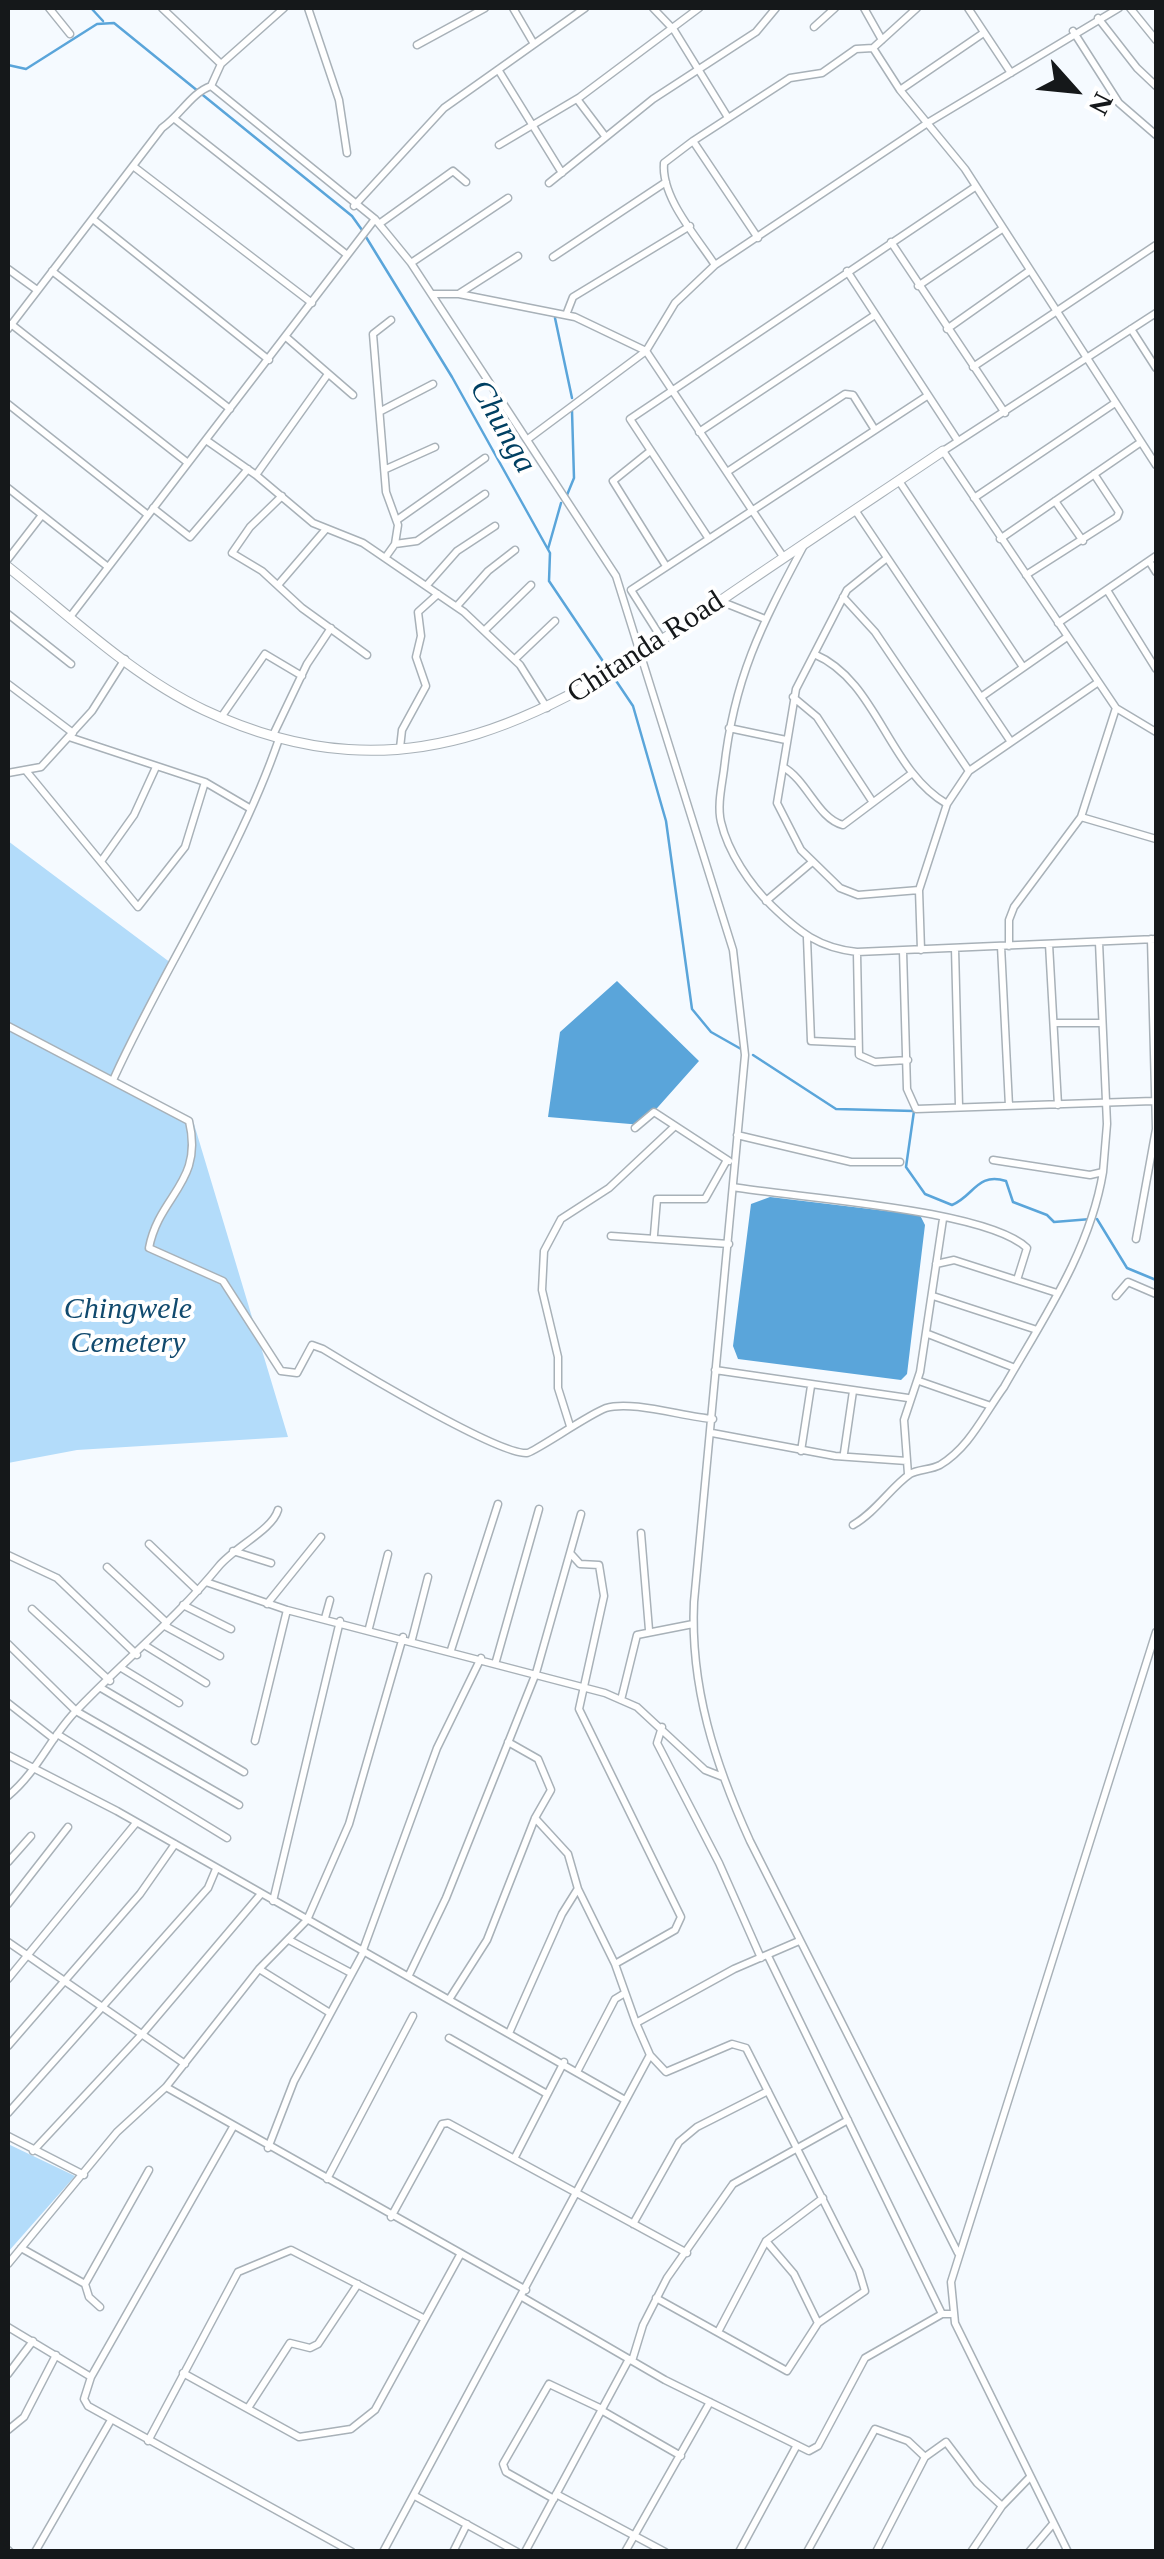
<!DOCTYPE html>
<html>
<head>
<meta charset="utf-8">
<style>
	body { margin:0 }
	#map { position:relative; width:1164px; height:2559px; overflow:hidden; background:#f5faff; font-family:"Times New Roman",serif }
	canvas { display:block }
	.frame { position:absolute; inset:0; border:10px solid #15181a; pointer-events:none }
	.north { position:absolute; left:1024px; top:40px; width:100px; height:100px; -webkit-text-stroke:8px #fff; paint-order:stroke; rotate:117deg; font-size:28px; font-weight:700; line-height:40px; text-align:center; color:#15181a }
	.north::after { content:''; display:block; margin:auto; width:35px; height:45px; background:#15181a; clip-path:polygon(50% 0,100% 100%,50% 72%,0 100%) }
</style>
</head>
<body>
<div id="map">
<canvas width="1164" height="2559"></canvas>
<div class="frame"></div>
<div class="north">N</div>
</div>
<script>
const ctx = document.querySelector('canvas').getContext('2d');
ctx.lineJoin = 'round';
function paint(path, color) { ctx.fillStyle = color; ctx.fill(path, 'evenodd'); }
function trace(path, color, width, dash) { ctx.strokeStyle = color; ctx.lineWidth = width; ctx.lineCap = dash ? 'butt' : 'round'; ctx.setLineDash(dash || []); ctx.stroke(path); }
function write(font, color, halo, rows, align = 'center') {
  ctx.font = font + ' "Times New Roman",serif'; ctx.lineWidth = 8; ctx.setLineDash([]); ctx.textBaseline = 'middle'; ctx.strokeStyle = halo; ctx.fillStyle = color; for (const [text, x, y, turn = 0] of rows) {
    ctx.save(); ctx.translate(x, y); ctx.rotate((+turn || 0) * Math.PI / 180); ctx.textAlign = isNaN(turn) ? turn : align; if (halo) ctx.strokeText(text, 0, 0); ctx.fillText(text, 0, 0); ctx.restore();
  }
}
const green = new Path2D(`
	M8,841l163,122 -57,118 80,43 94,313 -211,13 -69,13z
	M8,2144l67,32 -67,76z`);
const water = new Path2D(`
	M617,981l82,80 -57,64 -94,-8 12,-85z
	M770,1197l150,18 5,10 -18,149 -6,6 -163,-21 -5,-13 18,-142z`);
const stream = new Path2D(`
	M91,8l12,13
	M8,65l18,4 71,-45 17,-1 238,193 10,14
	M366,237l86,140 98,176 -1,28 84,125 33,115 26,188 19,23 30,17
	M555,318l17,80
	M567,495l7,-17 -2,-67
	M548,549l13,-46
	M753,1055l83,54 78,2 -8,56 19,27 27,11c22,-9 25,-33 54,-24l7,21 34,13 7,7 37,-3
	M1097,1219l30,49 29,12`);
const street = new Path2D(`
	M49,8l21,26
	M162,8l59,56
	M308,8l31,92 8,53
	M513,8l21,36
	M653,8l21,22 53,86
	M864,8l18,32
	M968,8l43,65
	M1130,8l26,32
	M1098,18l39,50 19,18
	M814,27l21,-19
	M1073,31l46,72 37,32
	M417,45l68,-37
	M873,48l27,42 65,79 191,296
	M499,71l63,102
	M211,86l164,133 36,44 205,313 117,374 12,105 -51,547c-4,85 21,162 56,239l208,412
	M211,86l10,-22 63,-56
	M900,90l82,-56
	M577,99l28,37
	M176,120l170,134
	M693,141l-29,22c-3,35 33,74 51,102
	M499,145l81,-48 119,-89
	M133,166l179,137
	M549,183l104,-84 103,-67 20,-24
	M354,206l90,-98 141,-100
	M94,220l175,140
	M379,224l74,-53 13,11
	M758,238l-65,-97 97,-63 32,-5 34,-24 17,-1 44,-40
	M891,242l114,171
	M553,257l113,-75
	M411,263l97,-65
	M8,269l29,21
	M52,271l178,138
	M847,271l111,170
	M918,286l84,-57
	M460,293l58,-37
	M432,294h27l116,23 71,34 138,207
	M1156,313l-213,138 173,257 40,24
	M566,315l7,-18 117,-71
	M11,324l177,139
	M8,329l154,-201c18,-12 29,-35 49,-42
	M947,329l82,-58
	M1131,329l25,39
	M286,337l67,58
	M973,367l183,-122
	M8,404l140,111
	M381,411l52,-27
	M699,432l176,-117
	M528,439l118,-88 29,-48 40,-38 214,-143 190,-114
	M206,440l50,35 72,-101
	M649,452l-36,29 53,85
	M386,469l49,-22
	M727,472l118,-78 8,1 22,35
	M256,475l57,48 50,20 101,69 56,53 27,43
	M899,481l124,186
	M8,488l100,79
	M282,496l-32,31 -18,26 30,18 40,37 65,47
	M974,498l141,-95
	M1055,501l28,40
	M153,508l37,29 58,-68
	M855,510l156,232
	M397,520l88,-62
	M709,539l-79,-120 345,-232
	M1000,539l141,-97
	M395,544l22,-3 68,-47
	M803,547c-42,79 -69,131 -79,222 -2,16 -7,37 -3,53 7,30 29,63 51,84 27,26 47,42 85,46l299,-13
	M385,558l10,-14 3,-19 -12,-33 -13,-158 18,-14
	M887,558l-40,32 -51,99 -19,114 24,47 39,38 18,7 61,-5
	M8,559l34,-44
	M1149,561l7,11
	M1026,575l91,-58 2,-5 -25,-38
	M278,585l48,-56
	M427,585l30,-34 38,-25
	M1107,590l49,79
	M843,597l32,35 94,139
	M720,601l45,18
	M457,606l31,-35 27,-21
	M8,614l63,50
	M70,617l305,-398
	M1058,623l98,-67
	M485,630l46,-45
	M662,639l-31,-49 296,-194
	M814,654c64,27 73,115 133,150
	M515,659l40,-38
	M8,684l65,49
	M793,697l24,20 55,84
	M981,697l86,-60
	M222,716l43,-62 37,22
	M729,728l57,12
	M274,733l33,-69 24,-36
	M69,737l136,45 46,27
	M400,748l2,-18 24,-44 -10,-29 5,-21 -3,-24 20,-18
	M783,767c24,13 35,52 60,58l68,-51
	M27,772l111,135 47,-60 20,-65
	M8,773l33,-6 51,-56 33,-52
	M1081,817l75,22
	M102,860l32,-45 22,-48
	M766,901l45,-38
	M807,938l4,103 45,2
	M1049,944l9,161
	M1001,946l8,160
	M1009,946v-26l5,-13 67,-90 35,-109
	M955,948l4,158
	M921,950l-2,-60 28,-86 22,-33 128,-88
	M903,951l4,138 9,20 237,-8
	M857,953l2,102 16,7 33,-2
	M1054,1023h48
	M8,1026l181,95c15,62 -30,74 -40,127l74,33 58,90 16,2 15,-28 11,4c31,19 175,106 204,104 6,0 62,-39 79,-45 26,-8 78,9 107,11
	M114,1078c52,-114 124,-220 165,-339
	M635,1128l19,-16 75,49
	M737,1135l114,27h49
	M993,1160l97,15 13,-3 4,-48 -8,-182
	M733,1187c64,11 253,22 294,61l-10,32
	M654,1235l3,-36h48l22,-39
	M611,1236l118,8
	M1136,1239l20,-110 -5,-190
	M936,1264l18,-4 103,33
	M933,1296l104,34
	M1116,1296l12,-14 28,12
	M928,1334l87,34
	M715,1370l193,28
	M919,1381l69,24
	M570,1426l-12,-38v-31l-16,-67 2,-39 17,-32 48,-31 65,-61
	M712,1433l123,23 72,5
	M801,1451l10,-65
	M844,1453l9,-62
	M908,1474l-4,-54 16,-48 23,-153
	M853,1525c23,-13 38,-38 57,-51 8,-5 21,-4 30,-9 30,-18 44,-51 64,-78 39,-68 86,-136 99,-215
	M641,1533l8,97
	M149,1544l49,47
	M233,1551l38,12
	M571,1554l9,10 19,1 5,31 -25,113 102,208 -6,13 -60,34
	M8,1555l49,23 80,77
	M107,1567l60,56
	M206,1582l81,28 318,83 32,14 68,63 18,7
	M267,1604l54,-67
	M183,1605l48,24
	M32,1609l78,72
	M325,1618l5,-18
	M165,1626l55,30
	M369,1628l19,-74
	M412,1639l16,-62
	M8,1644l68,67 163,94
	M146,1646l60,37
	M451,1650l47,-146
	M496,1661l43,-152
	M123,1669l56,34
	M101,1688l143,84
	M621,1700l16,-65 56,-11
	M8,1703l46,36
	M662,1727l-5,16 62,120 42,95
	M57,1734l170,104
	M255,1741l32,-131
	M8,1755l109,56 508,289
	M8,1796c29,-24 41,-56 66,-83 47,-50 101,-93 145,-147 17,-20 53,-36 59,-56
	M535,1818l33,36 10,35 37,75 21,59
	M8,1862l23,-26
	M273,1901l67,-280
	M8,1904l60,-77
	M289,1940l62,33
	M8,1942l177,122
	M363,1950l74,-202 44,-90
	M768,1956l174,358
	M259,1969l71,44
	M409,1975l37,-77 90,-225 45,-159
	M8,1979l128,-156
	M450,1998l37,-58 48,-122 16,-28 -13,-31 -30,-17
	M510,2031l52,-117 15,-24
	M449,2038l98,56
	M8,2046l132,-152 35,-50
	M578,2070l37,-71 10,-6
	M166,2087l360,203
	M8,2113l200,-225 8,-19
	M233,2127l-142,250 -7,22 4,7 264,146
	M8,2136l76,39
	M268,2148l26,-67 70,-130
	M33,2151l110,-118 117,-138
	M514,2159l50,-97
	M327,2179l86,-163
	M391,2217l51,-93 6,-1 239,130
	M633,2224l46,-82 18,-15 71,-36
	M766,2241l28,33 24,49
	M21,2248l64,36
	M8,2264l109,-132 49,-45 93,-118 48,-49 42,-96 54,-187
	M522,2297l143,83 144,71 9,-5 47,-88 77,-44h9
	M656,2298l131,73 31,-48 47,-32 -6,-20 -113,-223 -14,-4 -66,28 -16,-17 -14,-32 98,-54 65,-28
	M100,2307l-11,-10 -4,-13 64,-114
	M8,2327l83,50
	M718,2332l48,-91 57,-43
	M632,2361l11,-36 24,-47 66,-94 115,-64
	M183,2373l116,64 52,-8 24,-19 85,-155
	M8,2374l25,-33
	M248,2408l42,-65 20,5 8,-4 40,-60
	M601,2410l80,46
	M8,2430l16,-13 32,-62
	M148,2441l90,-169 53,-22 132,68
	M556,2494l109,58
	M415,2496l102,56
	M554,2499l-48,-27 -3,-8 46,-80 53,25
	M8,2550l2,2
	M35,2552l76,-132
	M383,2552l267,-497
	M453,2552l14,-28
	M525,2552l104,-193
	M625,2552l85,-150
	M739,2552l58,-107
	M807,2552l68,-123 33,12 17,16
	M876,2552l49,-95 21,-15 31,41 25,23
	M971,2552l31,-46 28,-29
	M1029,2552l23,-27
	M1068,2552l-113,-229 -4,-41 205,-650`);
const secondary = new Path2D(`
	M8,567c62,49 124,109 196,143 206,97 351,3 519,-111 73,-50 147,-99 220,-148`);
const streetNames = [
	["Chitanda Road",646,648,-33]
];
const parkNames = [
	["Chingwele",128,1310],
	["Cemetery",128,1344]
];
const waterNames = [
	["Chunga",502,427,60]
];
paint(green, '#b3dcfa');
paint(water, '#5aa5da');
trace(stream, '#5aa5da', 2.5);
trace(street, '#a8b1b8', 9);
trace(secondary, '#a8b1b8', 11);
trace(street, '#fff', 6);
trace(secondary, '#fff', 9);
write('30px', '#15181a', '#fff', streetNames);
write('italic 30px', '#114a6e', '#fff', parkNames);
write('italic 32px', '#004062', '#fff', waterNames);
</script>
</body>
</html>
